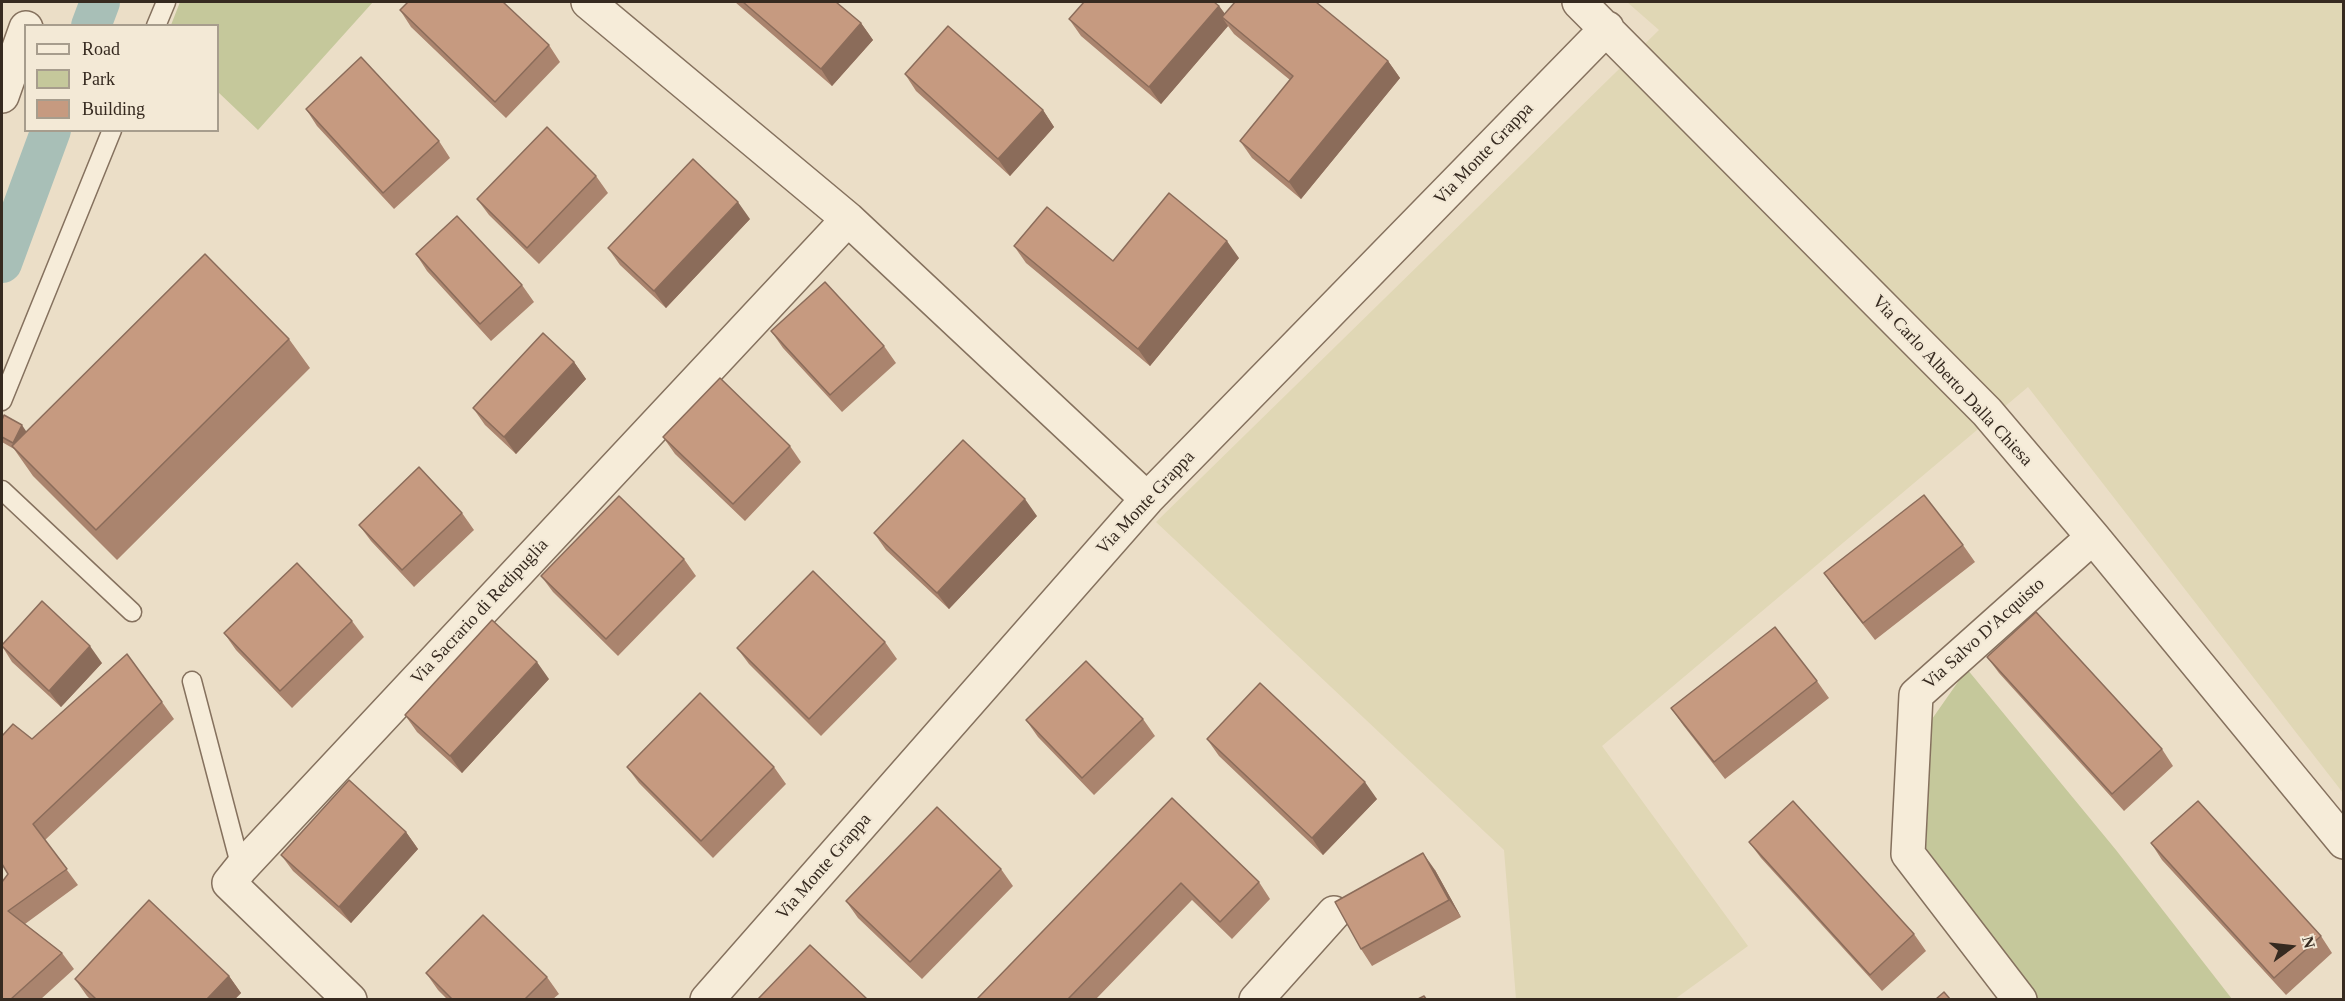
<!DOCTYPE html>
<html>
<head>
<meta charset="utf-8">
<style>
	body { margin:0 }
	#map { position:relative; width:2345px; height:1001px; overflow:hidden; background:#ebdec7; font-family:"Times New Roman",serif }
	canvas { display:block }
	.frame { position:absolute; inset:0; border:3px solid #362a20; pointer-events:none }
	.legend { position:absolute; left:24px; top:24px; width:195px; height:108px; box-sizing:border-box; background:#f3e9d6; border:2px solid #a79d8d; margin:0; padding:8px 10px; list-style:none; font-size:18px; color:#362a20 }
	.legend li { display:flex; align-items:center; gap:12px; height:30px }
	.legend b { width:30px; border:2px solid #a79d8d }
	.north { position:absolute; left:2261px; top:917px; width:60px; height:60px; -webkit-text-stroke:4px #f3e9d6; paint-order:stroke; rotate:75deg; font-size:16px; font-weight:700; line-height:24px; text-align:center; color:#362a20 }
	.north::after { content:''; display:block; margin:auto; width:21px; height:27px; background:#362a20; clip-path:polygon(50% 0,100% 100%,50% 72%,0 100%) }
</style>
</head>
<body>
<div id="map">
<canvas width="2345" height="1001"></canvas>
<div class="frame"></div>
<ul class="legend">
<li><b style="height:8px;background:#f6ecd9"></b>Road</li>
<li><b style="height:16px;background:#c5c89b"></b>Park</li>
<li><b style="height:16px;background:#c69a80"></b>Building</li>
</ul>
<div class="north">N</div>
</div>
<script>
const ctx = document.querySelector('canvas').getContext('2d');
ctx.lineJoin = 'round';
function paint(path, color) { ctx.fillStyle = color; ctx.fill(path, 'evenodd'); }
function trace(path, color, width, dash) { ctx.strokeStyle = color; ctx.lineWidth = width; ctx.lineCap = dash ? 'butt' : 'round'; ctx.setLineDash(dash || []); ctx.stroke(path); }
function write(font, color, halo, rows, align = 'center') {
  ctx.font = font + ' "Times New Roman",serif'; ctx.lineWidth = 4.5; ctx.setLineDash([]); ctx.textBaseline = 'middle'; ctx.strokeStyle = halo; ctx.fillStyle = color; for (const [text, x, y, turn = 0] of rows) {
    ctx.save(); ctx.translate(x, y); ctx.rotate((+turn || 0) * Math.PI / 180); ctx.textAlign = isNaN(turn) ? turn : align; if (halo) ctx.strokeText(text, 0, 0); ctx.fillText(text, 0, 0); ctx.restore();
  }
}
const farmland = new Path2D(`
	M1627,2h716v791l-315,-406 -426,359 146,200 -73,53h-159l-12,-149 -348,-328 503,-492z`);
const green = new Path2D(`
	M180,2h193l-115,128 -40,-38v-66l-47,-1z
	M1967,669l149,181 116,149h-194l-112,-151 6,-129z`);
const canal = new Path2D(`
	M91,26l9,-24
	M2,263l49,-133`);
const service = new Path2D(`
	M156,26l10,-24
	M2,401l110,-271
	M2,490l130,122
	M192,681l49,187`);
const minor = new Path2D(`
	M588,2l260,217 299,280
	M1579,2l408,410 106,125 251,305
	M350,1000l-121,-117 12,-15 607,-649
	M707,1000l440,-501 460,-471
	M1256,1000l78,-87
	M2020,1000l-112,-146 8,-159 177,-158`);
const tertiary = new Path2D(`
	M2,96l24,-68`);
const wall = new Path2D(`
	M735,2h101l25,21 12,17 -41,46z
	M1219,6l6,8 163,47 12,17 -99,121 -49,-41 -12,-17 50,-61 -56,-46 -6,-8 -67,78 -80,-68 -12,-17z
	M400,10l149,35 11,17 -54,56 -95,-91z
	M905,74l138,36 11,17 -44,49 -94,-85z
	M306,109l133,32 11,17 -56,51 -77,-83z
	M596,176l12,17 -69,71 -50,-49 -12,-16z
	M750,219l-84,89 -46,-43 -12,-17z
	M1014,246l99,15 126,-3 -89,108 -124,-103z
	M416,254l106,31 12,17 -43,39 -64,-70z
	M771,331l113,15 12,17 -54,49 -59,-64z
	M289,339l21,29 -193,192 -84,-84 -19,-27 -12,-7v-22l24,12z
	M574,362l12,17 -70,75 -31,-29 -12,-17z
	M663,437l127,9 11,16 -56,59 -70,-67z
	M462,513l12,17 -60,57 -43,-46 -12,-16z
	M1037,516l-88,93 -63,-59 -12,-17z
	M1963,545l12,17 -100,78 -39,-50 -12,-17z
	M684,559l12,17 -78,80 -65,-64 -12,-16z
	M352,621l12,16 -72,71 -56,-58 -12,-17z
	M885,642l12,17 -76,77 -72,-72 -12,-16z
	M2,646l100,17 -41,44 -49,-45z
	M1987,657l175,92 11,17 -49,45 -125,-138z
	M549,679l-87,94 -45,-41 -12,-17z
	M1817,681l12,17 -104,81 -42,-54 -12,-17z
	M162,702l12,17 -129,121 33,45 -53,39 37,29 12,16 -33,30h-39l6,-125 24,-135z
	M1143,719l12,17 -61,59 -56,-58 -12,-17z
	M1207,739l170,60 -54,56 -104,-99z
	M627,767h147l12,17 -73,74 -74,-75z
	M1172,798l87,84 11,17 -38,40 -40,-39 -96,99h-119z
	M406,832l12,17 -67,74 -58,-52 -12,-16z
	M1749,842l165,92 12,17 -44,40 -121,-133z
	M2151,843l170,93 11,17 -46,42 -124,-135z
	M1001,869l12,17 -91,93 -64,-61 -12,-17z
	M1435,870l26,47 -89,49 -11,-17z
	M426,973l121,4 12,17 -6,5h-106l-9,-9z
	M229,976l12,17 -6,6h-145l-3,-3 -12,-17z`);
const shadedWall = new Path2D(`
	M1219,6l12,16 -9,-5 6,9 -67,78 -12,-17z
	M861,23l12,17 -41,46 -11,-17z
	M1388,61l12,17 -99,121 -12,-17z
	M1043,110l11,17 -44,49 -12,-17z
	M738,202l12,17 -84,89 -12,-17z
	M1227,241l12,17 -89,108 -12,-17z
	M574,362l12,17 -70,75 -12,-17z
	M22,425l6,9 -9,17 -6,-8z
	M1025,499l12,17 -88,93 -12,-16z
	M90,646l12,17 -41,44 -12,-16z
	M537,662l12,17 -87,94 -12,-17z
	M1365,782l12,17 -54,56 -11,-17z
	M406,832l12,17 -67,74 -12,-16z
	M1423,853l12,17 26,47 -12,-17z
	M229,976l12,17 -6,6h-28z`);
const building = new Path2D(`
	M408,2h95l46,43 -54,57 -95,-92z
	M743,2h93l25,21 -40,46z
	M1084,2h130l5,4 -70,81 -80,-68z
	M1235,2h81l72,59 -99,121 -49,-41 53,-65 -71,-59z
	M948,26l95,84 -45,49 -93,-85z
	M361,57l78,84 -56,52 -77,-84z
	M547,127l49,49 -69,72 -50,-49z
	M693,159l45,43 -84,89 -46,-43z
	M1169,193l58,48 -89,108 -124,-103 33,-39 66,54z
	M457,216l65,69 -42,39 -64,-70z
	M205,254l84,85 -193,191 -84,-84z
	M825,282l59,64 -54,49 -59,-64z
	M543,333l31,29 -70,75 -31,-29z
	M720,378l70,68 -57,58 -70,-67z
	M4,415l18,10 -9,18 -11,-6v-17z
	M963,440l62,59 -88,94 -63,-60z
	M419,467l43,46 -60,57 -43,-45z
	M1924,495l39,50 -100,78 -39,-50z
	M619,496l65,63 -78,80 -65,-63z
	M297,563l55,58 -72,70 -56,-58z
	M813,571l72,71 -76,77 -72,-71z
	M42,601l48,45 -41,45 -47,-45v-1z
	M2036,612l126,137 -50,45 -125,-137z
	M492,620l45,42 -87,94 -45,-41z
	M1775,627l42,54 -103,81 -43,-54z
	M127,654l35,48 -129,122 34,45 -59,42 54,42 -51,46h-9v-117l6,-8 -6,-10v-128l11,-12 19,15z
	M1086,661l57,58 -61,59 -56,-58z
	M1260,683l105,99 -53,56 -105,-99z
	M700,693l74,74 -73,74 -74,-74z
	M349,780l57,52 -67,75 -58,-52z
	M1172,798l87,84 -39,40 -39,-39 -113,116h-91z
	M1793,801l121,133 -44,41 -121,-133z
	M2198,801l123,135 -47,42 -123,-135z
	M937,807l64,62 -91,93 -64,-61z
	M1423,853l26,47 -88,49 -26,-47z
	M149,900l80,76 -22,23h-111l-21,-20z
	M483,915l64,62 -22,22h-73l-26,-26z
	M810,945l57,54h-109z
	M1944,992l6,7h-14z
	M1424,996l2,3h-8z`);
const streetNames = [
	["Via Monte Grappa",1484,154,-46],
	["Via Carlo Alberto Dalla Chiesa",1952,381,47],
	["Via Monte Grappa",1146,503,-47],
	["Via Sacrario di Redipuglia",480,612,-47],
	["Via Salvo D'Acquisto",1984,634,-42],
	["Via Monte Grappa",824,867,-49]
];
paint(farmland, '#e0d7b5');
paint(green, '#c5c89b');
trace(canal, '#a8bfb7', 40);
trace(service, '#85715e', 21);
trace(minor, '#85715e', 36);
trace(tertiary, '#85715e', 36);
trace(service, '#f6ecd9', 18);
trace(minor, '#f6ecd9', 33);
trace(tertiary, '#f6ecd9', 33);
paint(wall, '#aa846e');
paint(shadedWall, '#8b6c5a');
paint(building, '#c69a80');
trace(building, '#8b6c5a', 1.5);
write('18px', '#362a20', '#f3e9d6', streetNames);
</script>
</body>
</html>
